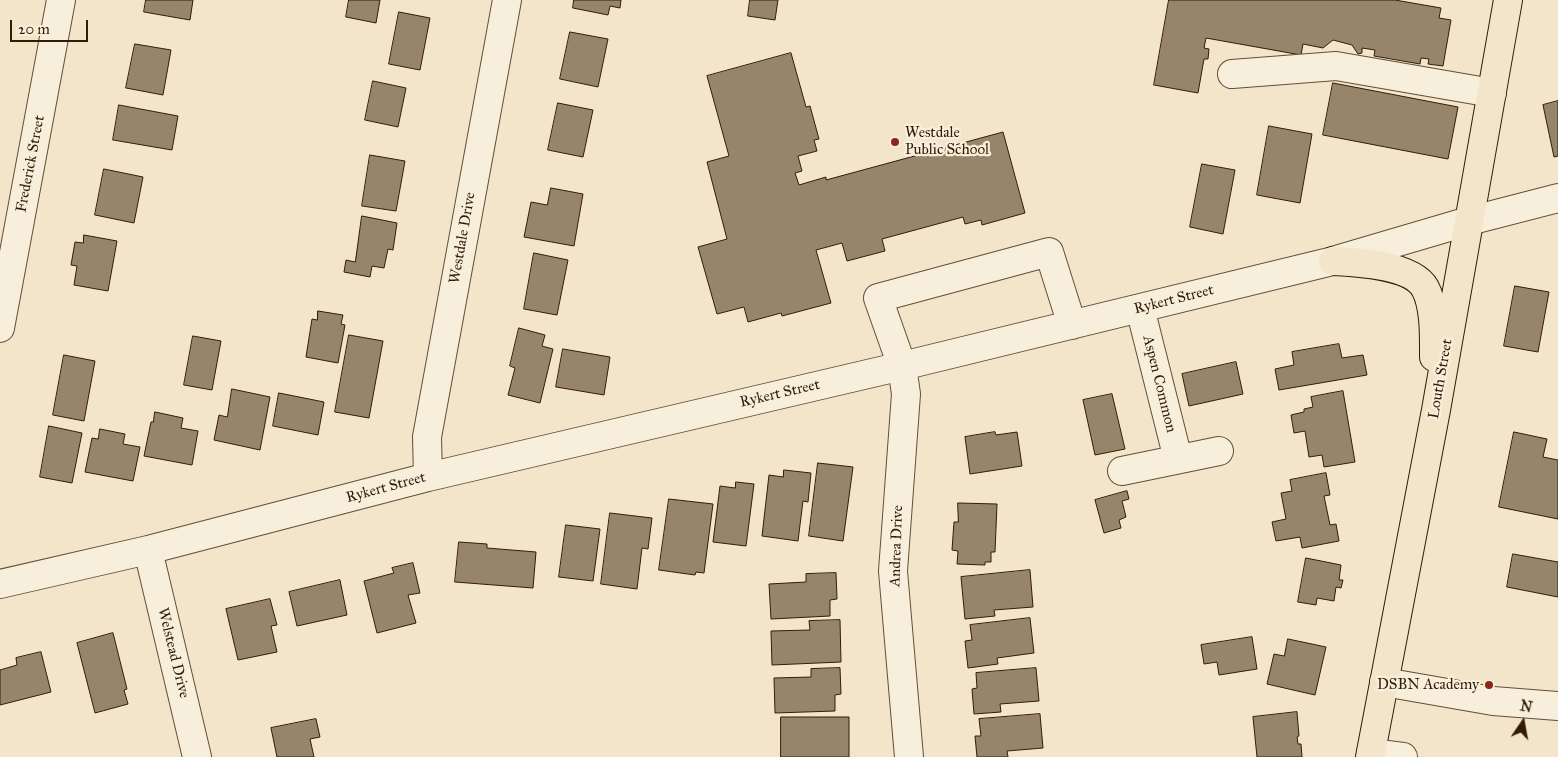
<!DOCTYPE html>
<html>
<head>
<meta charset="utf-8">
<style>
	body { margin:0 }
	#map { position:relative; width:1558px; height:757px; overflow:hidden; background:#f3e5c9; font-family:"IM FELL Great Primer",serif }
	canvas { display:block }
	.north { position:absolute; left:1498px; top:697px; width:50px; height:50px; -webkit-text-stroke:4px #f7eedc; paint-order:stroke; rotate:12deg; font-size:14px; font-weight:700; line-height:20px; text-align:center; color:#331c05 }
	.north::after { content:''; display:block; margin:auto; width:18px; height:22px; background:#331c05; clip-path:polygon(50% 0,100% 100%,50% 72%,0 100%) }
	.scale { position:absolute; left:10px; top:20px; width:78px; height:22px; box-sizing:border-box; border:2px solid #331c05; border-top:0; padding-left:6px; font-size:15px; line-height:18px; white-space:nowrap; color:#331c05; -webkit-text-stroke:4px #f7eedc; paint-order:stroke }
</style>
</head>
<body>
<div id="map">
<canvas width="1558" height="757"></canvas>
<div class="north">N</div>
<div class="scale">20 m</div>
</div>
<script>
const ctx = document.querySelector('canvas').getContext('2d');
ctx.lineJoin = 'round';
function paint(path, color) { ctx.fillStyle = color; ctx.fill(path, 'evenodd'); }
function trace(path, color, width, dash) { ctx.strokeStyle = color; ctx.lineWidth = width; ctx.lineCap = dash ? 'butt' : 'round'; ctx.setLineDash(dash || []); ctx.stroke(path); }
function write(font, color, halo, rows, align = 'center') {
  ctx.font = font + ' "IM FELL Great Primer",serif'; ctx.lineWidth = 4.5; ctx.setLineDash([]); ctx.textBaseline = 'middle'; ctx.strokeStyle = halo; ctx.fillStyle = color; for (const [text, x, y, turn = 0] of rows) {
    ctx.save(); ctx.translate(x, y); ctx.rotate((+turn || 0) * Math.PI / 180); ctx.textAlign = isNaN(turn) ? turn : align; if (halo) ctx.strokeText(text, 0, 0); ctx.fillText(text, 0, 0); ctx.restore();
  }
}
const building = new Path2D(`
	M146,0h47l-3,20 -46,-8z
	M349,0h31l-4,23 -30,-6z
	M574,0h47l-1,8 -10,-2 -2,9 -35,-7z
	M750,0h28l-3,20 -27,-4z
	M1169,0h226l46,8 -2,10 12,2 -8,46 -15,-2 1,-5 -8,-1 -1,6 -46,-8 1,-6 -13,-2v5l-4,1 -6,-9 -19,-5 -10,8 -20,-4 -2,11 -95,-17 -2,10 5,1 -1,10h-4l-6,34 -44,-8z
	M399,12l31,6 -10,52 -31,-6z
	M570,32l38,7 -10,48 -38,-8z
	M135,44l36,6 -8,45 -37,-7z
	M791,53l15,54 4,-1 9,33 -5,1 3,11 -19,5 4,15 -7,2 4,12 27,-8v3l177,-48 22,81 -43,12 -1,-5 -16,4 -2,-7 -81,22 3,12 -38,10 -5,-18 -26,7 15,53 -49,13 -1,-3 -33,9 -4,-15 -27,7 -19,-67 29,-8 -20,-77 22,-6 -22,-80z
	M373,81l33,7 -8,39 -33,-7z
	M1333,83l125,24 -10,52 -125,-24z
	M1558,101v55l-4,1 -11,-52z
	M558,103l35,7 -10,47 -35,-7z
	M119,105l59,11 -6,34 -59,-10z
	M1269,126l43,8 -12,69 -43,-8z
	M370,155l35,6 -9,50 -34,-5z
	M1202,164l33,6 -12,64 -33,-7z
	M104,169l39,8 -9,46 -39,-8z
	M551,188l32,6 -9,52 -50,-9 7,-35 16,3z
	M362,216l35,7 -4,27 -5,-1 -4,19 -12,-2 -2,11 -26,-5 2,-12 9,2z
	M84,235l33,6 -9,50 -34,-6 3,-19 -6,-1 4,-23 8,1z
	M534,253l34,7 -11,55 -33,-6z
	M1515,286l34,6 -11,60 -34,-6z
	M318,311l25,4 -2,9 4,1 -7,38 -32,-6 6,-38 5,1z
	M519,328l26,7 -3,11 11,3 -13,54 -32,-8 7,-27 -5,-2z
	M349,335l34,6 -14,77 -34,-6z
	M193,336l28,5 -9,49 -28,-5z
	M1339,344l3,14 21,-3 4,20 -88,15 -4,-21 19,-4 -2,-13z
	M563,349l47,8 -6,38 -48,-8z
	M64,355l31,6 -11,60 -31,-6z
	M1236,362l7,32 -54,12 -7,-32z
	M232,389l38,8 -10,53 -46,-10 5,-25 8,2z
	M1343,391l12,71 -31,5 -2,-12 -13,2 -4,-26 -11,2 -3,-18 13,-3v-3l9,-2 -2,-10z
	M279,393l45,9 -6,33 -45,-9z
	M1112,394l13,55 -30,6 -12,-55z
	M155,412l28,6 -2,10 17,3 -6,34 -48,-9 7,-34h2z
	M49,426l33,7 -10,50 -32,-6z
	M100,429l25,5 -2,10 17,3 -7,34 -48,-9 7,-34 6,1z
	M995,432l1,3 21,-3 5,34 -52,8 -5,-37z
	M1514,432l33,7 -4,18 15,3v59l-59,-12z
	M818,463l35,4 -10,74 -34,-5z
	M784,470l27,3 -3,29 -5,-1 -5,40 -36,-5 7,-61 14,2z
	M1326,473l4,22 -6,1 6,29 6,-1 3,17 -37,7 -2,-11 -24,4 -4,-19 14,-3 -5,-26 11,-2 -2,-11z
	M736,482l18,2 -8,62 -33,-4 7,-56 15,2z
	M1127,491l2,8 -7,2 4,16 -7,3 2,8 -17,5 -9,-33z
	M669,499l44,5 -9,69 -8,-1 -1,3 -36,-5z
	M958,503l39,1 -2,48h-4v10h-6v3l-28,-1 1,-13 -6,-1 2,-28h4z
	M610,513l42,5 -4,31 -6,-1 -5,41 -36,-5z
	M566,525l34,4 -7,52 -34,-4z
	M459,542l28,2v4l49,4 -3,36 -78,-6z
	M1513,554l45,8v35l-51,-10z
	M1306,558l35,7 -2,15h4l-2,8 -5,-1 -2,14 -17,-3 -1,7 -18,-3z
	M413,563l7,30 -12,2 8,28 -39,10 -13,-52 30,-8 -2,-5z
	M1030,570l3,37 -39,3 1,6 -30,3 -4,-42z
	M836,573l1,26 -7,1v16l-59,3 -2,-35 37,-2v-8z
	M340,580l7,35 -50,11 -8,-34z
	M270,599l7,26 -6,1 6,26 -39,8 -12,-51z
	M1030,618l4,35 -37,5 1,6 -30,4 -3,-27 7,-1 -2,-15z
	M840,620l1,42 -69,3 -1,-34 39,-1 -1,-9z
	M113,633l14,56 -3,1 4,14 -33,9 -18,-70z
	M1252,637l5,32 -38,6 -2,-13 -13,2 -3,-19z
	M1288,639l38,8 -11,48 -48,-11 7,-30 10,2z
	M41,652l10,40 -51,13v-35l17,-5 -1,-7z
	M840,668l1,26 -6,1v16l-60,2 -1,-35 37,-1v-8z
	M1036,668l3,33 -39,3 1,8 -27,2 -2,-25 5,-1 -1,-15z
	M1297,712l2,24 -2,1 1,7h3l1,13h-45l-4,-40z
	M1040,714l3,34 -36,3 1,6h-31l-2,-21h6l-2,-17z
	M781,717h68v40h-68z
	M316,719l4,18 -10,2 4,18h-37l-6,-29z`);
const minor = new Path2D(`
	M1232,74l104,-8 156,27
	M1140,308l38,151
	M0,328l61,-328
	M1122,471l97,-20
	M428,477l-1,-40 80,-437
	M148,550l49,207
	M0,584l148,-34 280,-73 474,-111 431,-105 136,-40 89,-23
	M1384,682l109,19 65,5
	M1371,753l32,4
	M909,757l-16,-186 13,-177 -4,-28 -24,-68 171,-46 23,73`);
const major = new Path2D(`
	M1333,261c23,1 79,4 92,27 10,18 9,49 9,69
	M1370,757l66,-347 72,-410`);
const markers = [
	[895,142,5,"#8f2418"],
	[1489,685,5,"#8f2418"]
];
const poiNames = [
	["Westdale",905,133],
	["Public School",905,150],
	["DSBN Academy",1479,685,"right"]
];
const streetNames = [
	["Frederick Street",31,164,-79],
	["Westdale Drive",463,238,-80],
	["Rykert Street",1174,300,-14],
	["Louth Street",1441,379,-80],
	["Aspen Common",1159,384,76],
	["Rykert Street",780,394,-13],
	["Rykert Street",386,488,-15],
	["Andrea Drive",897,546,-88],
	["Welstead Drive",173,653,76]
];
paint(building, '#97856b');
trace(building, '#331c05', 1);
trace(minor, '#634e36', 30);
trace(major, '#331c05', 30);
trace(minor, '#f7eedc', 28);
trace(major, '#f3e5c9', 28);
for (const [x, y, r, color] of markers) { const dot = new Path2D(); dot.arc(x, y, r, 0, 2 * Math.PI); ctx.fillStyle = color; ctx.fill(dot); trace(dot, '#f7eedc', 2); }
write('15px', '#331c05', '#f7eedc', poiNames, 'left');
write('15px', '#331c05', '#f7eedc', streetNames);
</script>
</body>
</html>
